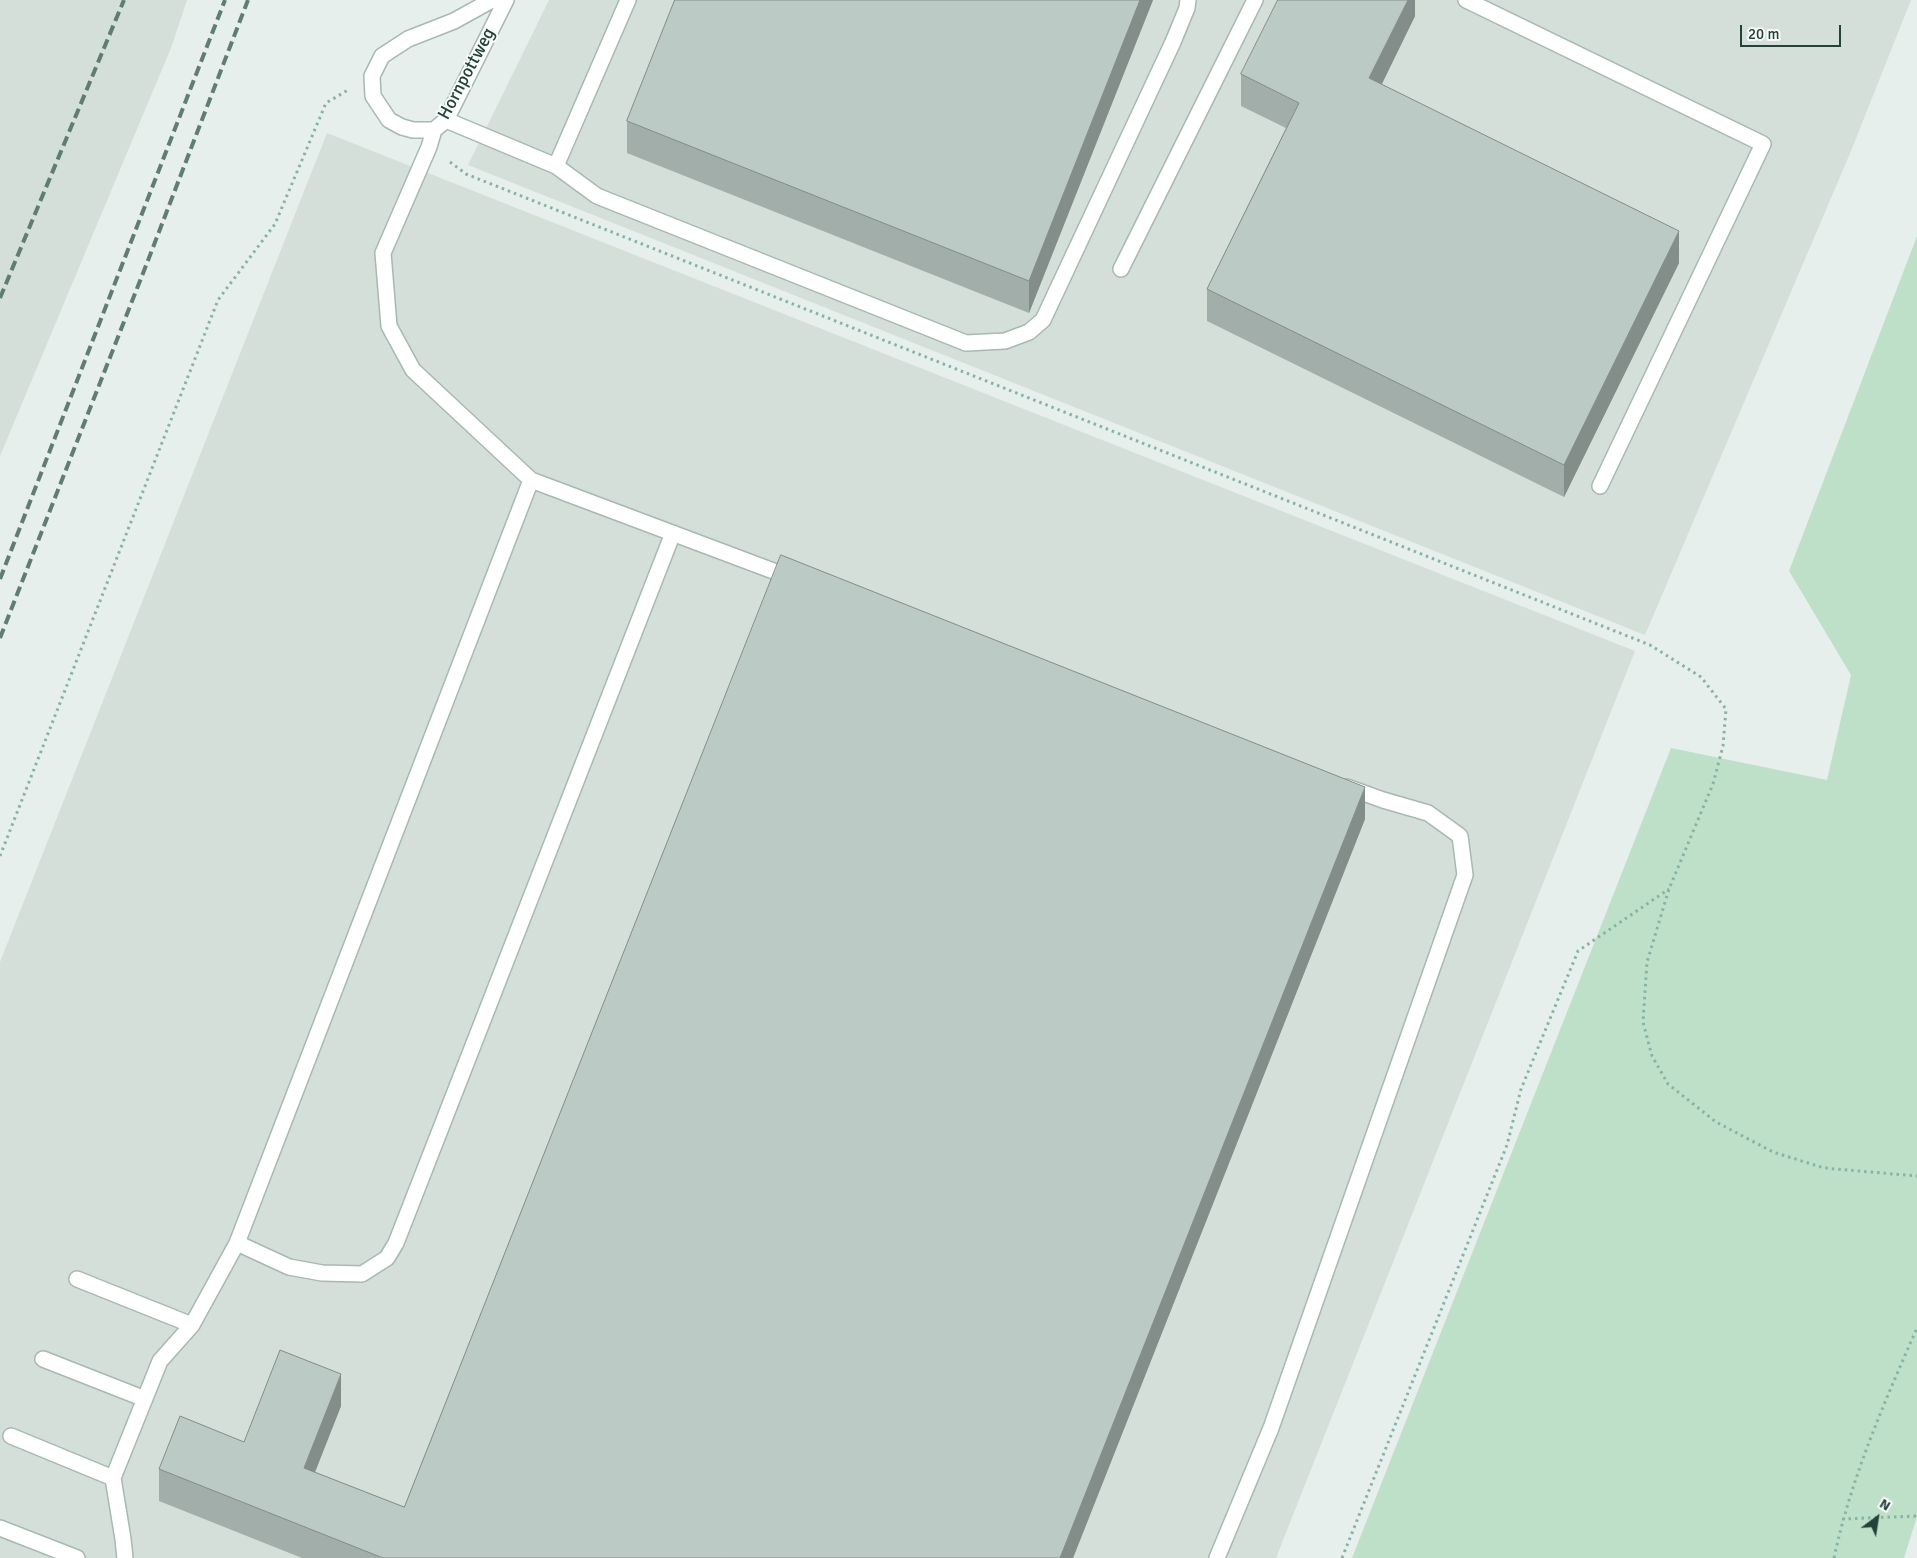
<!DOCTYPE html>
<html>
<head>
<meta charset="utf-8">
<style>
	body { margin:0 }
	#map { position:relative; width:1917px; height:1558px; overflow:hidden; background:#e6efeb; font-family:Signika,sans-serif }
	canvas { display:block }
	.north { position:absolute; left:1852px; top:1493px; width:50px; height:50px; -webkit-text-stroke:4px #f7fbf9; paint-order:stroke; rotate:31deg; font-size:14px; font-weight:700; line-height:20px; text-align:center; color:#24423a }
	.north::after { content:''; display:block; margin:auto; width:18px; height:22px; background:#24423a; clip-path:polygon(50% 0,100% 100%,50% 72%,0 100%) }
	.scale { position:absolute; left:1740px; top:25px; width:101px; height:22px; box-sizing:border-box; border:2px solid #24423a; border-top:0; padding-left:6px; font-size:15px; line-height:18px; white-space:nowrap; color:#24423a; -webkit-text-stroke:4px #f7fbf9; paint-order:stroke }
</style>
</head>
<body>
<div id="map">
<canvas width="1917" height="1558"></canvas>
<div class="north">N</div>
<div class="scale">20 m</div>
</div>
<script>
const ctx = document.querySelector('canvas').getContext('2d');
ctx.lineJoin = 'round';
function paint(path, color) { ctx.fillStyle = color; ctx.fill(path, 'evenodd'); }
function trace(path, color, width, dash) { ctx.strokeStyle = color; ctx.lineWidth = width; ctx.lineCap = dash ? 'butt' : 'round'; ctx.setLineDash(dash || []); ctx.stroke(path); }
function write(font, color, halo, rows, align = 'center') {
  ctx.font = font + ' Signika,sans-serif'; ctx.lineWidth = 4; ctx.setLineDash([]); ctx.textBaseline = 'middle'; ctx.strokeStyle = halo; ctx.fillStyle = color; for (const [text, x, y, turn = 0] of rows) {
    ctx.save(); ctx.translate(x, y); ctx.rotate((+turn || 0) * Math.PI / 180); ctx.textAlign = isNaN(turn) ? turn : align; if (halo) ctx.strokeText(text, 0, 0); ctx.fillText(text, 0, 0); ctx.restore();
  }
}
const built = new Path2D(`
	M0,0h187l-16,48 -171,408z
	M549,0h1362l-60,151 -206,484 -1177,-470z
	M327,133l1308,518 -359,907h-1276v-596z`);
const green = new Path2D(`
	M1917,236v1281l-13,41h-552l319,-810 156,32 24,-105 -62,-104z`);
const path = new Path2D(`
	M450,162l16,12 1184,471 51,32 25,32 -3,37 -10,38 -44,105 -22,73 -4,60 9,34 16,28 48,38 57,30 51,16 93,8
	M0,856l218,-556 57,-76 51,-121 22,-13
	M1842,1519l75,-3
	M1342,1558l165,-413 14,-56 57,-138 91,-62
	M1834,1558c17,-80 50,-155 83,-230`);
const minor = new Path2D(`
	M506,0l-60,120 -12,10 -5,17 -46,106 6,73 24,44 118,110 261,98
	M1466,0l297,144 -163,342
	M446,120l110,46 72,-166
	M434,130h-21l-11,-3 -13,-7 -16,-24 -1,-20 10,-20 26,-17 46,-18 38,-21
	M556,166l41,30 369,147 39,-2 24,-9 14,-12 130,-278 14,-34 1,-8
	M1121,269l134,-269
	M237,1243l52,24 33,6 40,1 25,-16 9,-15 277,-710
	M77,1279l115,46
	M43,1359l102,40
	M11,1436l102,42
	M0,1528l77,30
	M125,1558l-2,-19 -10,-61 47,-117 32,-36 45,-82 294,-763
	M1217,1558l54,-130 194,-553 -5,-39 -32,-23 -45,-13 -36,-13`);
const rail = new Path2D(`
	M0,298l124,-298
	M0,579l225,-579
	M0,638l147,-375 101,-263`);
const wall = new Path2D(`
	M675,0h478l-124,313 -402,-160v-32z
	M1415,0v16l-33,68 297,179 -115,234 -357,-176v-32l79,-161 -45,-22v-32z
	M1365,819l-292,739h-771l-143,-57v-32l85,-27 97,-36 -26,66 89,35z`);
const shadedWall = new Path2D(`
	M1140,0h13l-124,313v-32z
	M1408,0h7v16l-46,94v-32z
	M1679,231v32l-115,234v-32z
	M1365,787v32l-292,739h-13z
	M341,1374v32l-37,94v-32z`);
const building = new Path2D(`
	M675,0h465l-111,281 -402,-160z
	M1278,0h130l-39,78 310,153 -115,234 -357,-176 92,-186 -58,-29z
	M781,555l584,232 -305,771h-677l-224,-89 21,-53 64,26 36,-92 61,24 -37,94 100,39z`);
const streetNames = [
	["Hornpottweg",467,74,-62]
];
paint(built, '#d4dfda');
paint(green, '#bfe0c8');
trace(minor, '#a8b8b2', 18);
trace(path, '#86b3a5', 3, [2.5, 4]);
trace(minor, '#fff', 15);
trace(rail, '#5f7d75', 4, [10, 5]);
paint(wall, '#a1aea9');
paint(shadedWall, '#838d89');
paint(building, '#bbcac4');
trace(building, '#838d89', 1);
write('18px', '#24423a', '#f7fbf9', streetNames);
</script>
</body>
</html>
